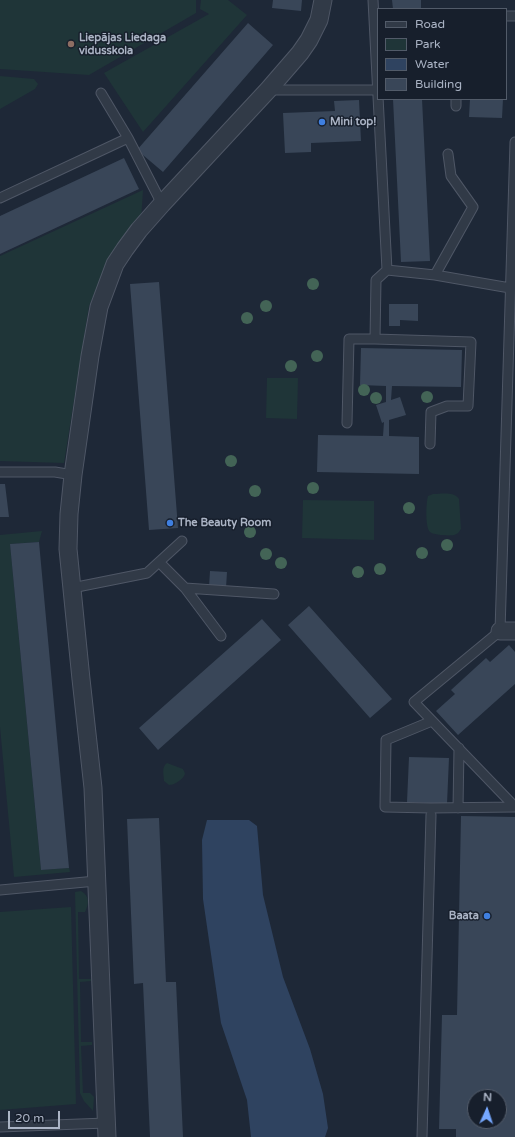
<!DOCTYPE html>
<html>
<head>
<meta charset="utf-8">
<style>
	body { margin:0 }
	#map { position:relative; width:515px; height:1137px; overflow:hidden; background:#1e2837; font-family:"Varela Round",sans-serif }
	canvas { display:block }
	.legend { position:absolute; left:377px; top:8px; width:130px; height:92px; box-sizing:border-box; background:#171f2c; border:1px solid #525b69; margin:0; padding:5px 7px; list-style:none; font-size:12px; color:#abb4c5 }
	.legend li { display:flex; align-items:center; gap:8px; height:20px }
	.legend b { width:20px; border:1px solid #525b69 }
	.north { position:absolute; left:467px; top:1089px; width:40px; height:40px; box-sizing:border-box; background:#171f2c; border:1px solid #525b69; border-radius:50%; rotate:3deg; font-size:11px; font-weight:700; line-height:16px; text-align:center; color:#abb4c5 }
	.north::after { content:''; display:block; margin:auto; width:14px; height:18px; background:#76a8ff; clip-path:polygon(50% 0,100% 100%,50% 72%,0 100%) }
	.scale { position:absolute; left:8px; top:1111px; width:52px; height:18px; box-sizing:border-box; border:2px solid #abb4c5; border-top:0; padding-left:5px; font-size:12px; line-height:14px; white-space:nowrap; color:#abb4c5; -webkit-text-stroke:3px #171f2c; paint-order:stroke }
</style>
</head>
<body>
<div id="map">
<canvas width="515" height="1137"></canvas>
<ul class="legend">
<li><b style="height:5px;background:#313a47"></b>Road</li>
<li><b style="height:11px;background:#1f3538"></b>Park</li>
<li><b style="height:11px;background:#2f4360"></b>Water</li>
<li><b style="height:11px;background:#394658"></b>Building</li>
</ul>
<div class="north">N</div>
<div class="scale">20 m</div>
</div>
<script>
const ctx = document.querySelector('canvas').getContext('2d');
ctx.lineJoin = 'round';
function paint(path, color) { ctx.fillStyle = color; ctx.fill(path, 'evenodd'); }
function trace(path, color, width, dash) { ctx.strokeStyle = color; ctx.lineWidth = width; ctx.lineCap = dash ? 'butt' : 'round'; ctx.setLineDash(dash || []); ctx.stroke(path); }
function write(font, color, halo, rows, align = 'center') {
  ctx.font = font + ' "Varela Round",sans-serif'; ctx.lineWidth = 3; ctx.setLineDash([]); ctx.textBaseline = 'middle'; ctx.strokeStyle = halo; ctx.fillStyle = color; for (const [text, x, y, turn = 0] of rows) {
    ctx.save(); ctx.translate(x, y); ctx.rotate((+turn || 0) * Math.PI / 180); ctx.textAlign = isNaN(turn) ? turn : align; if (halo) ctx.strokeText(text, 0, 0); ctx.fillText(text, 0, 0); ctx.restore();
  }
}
const green = new Path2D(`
	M0,0h196v13l-107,62 -89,-6z
	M201,0h27l19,15 -104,117 -39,-59 105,-59 -9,-5z
	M0,76l34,3 4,5 -3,5 -35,20z
	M143,190l-2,31 -29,34 -23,51 -25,157 -64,-2v-205z
	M267,378h31l-1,41 -31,-1z
	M433,494c8,0 21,-3 26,5l2,30c-2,3 -3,5 -7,6 -4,1 -21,0 -24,-3 -5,-5 -4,-29 -2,-36z
	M303,500l71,1v39l-72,-2z
	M42,531l-3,11 -29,2 31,326 28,-2 1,4 -56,5 -14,-150v-192z
	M167,763l16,6c1,3 3,4 1,7 -2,4 -10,9 -15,9l-5,-4c0,-6 -3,-14 3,-18z
	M81,891c9,5 8,13 4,21h-7l1,67h12v2l-11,1 1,60h11v3l-11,1 2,47h7l4,4 -1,14 -9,-10 -4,-8 -5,-201z
	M71,907l5,197 -76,6v-198z`);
const water = new Path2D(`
	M207,820h42l8,6 6,69 20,82 27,72 13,45 5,34 -3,9h-74l-4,-37 -26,-77 -18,-124 -1,-59z`);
const building = new Path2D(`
	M273,0h29l-1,11 -29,-3z
	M392,0h29v9h-28z
	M248,23l25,22 -110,127 -26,-22z
	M393,99h29l8,162 -29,1z
	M470,99h33l-1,19 -33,-1z
	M359,100l2,41 -50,2v9l-26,1 -2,-40 52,-2 -1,-10z
	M124,158l15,31 -139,65v-38z
	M159,282l19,246 -29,2 -19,-246z
	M389,304h29v17l-18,-1v6h-11z
	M361,348l101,2 -1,37 -69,-1 -1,14 9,-3 6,18 -17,5v16l30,1v37l-102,-2 1,-37 65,1 1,-14 -2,1 -6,-18 10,-3v-16l-26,-1z
	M0,484h5l4,33h-9z
	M39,542l30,326 -28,2 -31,-326z
	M210,571l17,1 -1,16 -17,-1z
	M309,606l83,93 -22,19 -82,-93z
	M262,619l19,21 -123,110 -19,-22z
	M509,645l6,7v32l-57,51 -22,-24 19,-17 -4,-4 35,-32 4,4z
	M409,757l40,1 -2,46 -40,-2z
	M461,816l54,1v320h-59v-8h-17l3,-114h15zM475,1097h24v24h-24z
	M159,818l7,164h10l7,155h-33l-7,-154 -9,1 -7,-165z`);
const service = new Path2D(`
	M373,0l14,270 48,5 75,13
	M506,16h9
	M268,90h109
	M456,106v-7
	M128,138l34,66
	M515,142l-15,489 -86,71 101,105
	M0,198l128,-60 -27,-45
	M435,275l38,-68 -22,-31 -3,-22
	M375,339l1,-59 11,-10
	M347,423l2,-84h26l96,3 -3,64h-21l-16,6 -1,32
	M0,472h55l18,3
	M159,562l23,-21
	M72,588l75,-15 12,-11 26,26 36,48
	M185,588l89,6
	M432,721l-46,19 -1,67 46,1 84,-1
	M458,808l1,-60
	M0,890l96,-9
	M0,1127l106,-4
	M422,1137l9,-322`);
const minor = new Path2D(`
	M500,631h15
	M107,1137l-14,-349 -12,-109 -13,-130 1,-35 4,-39 17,-119 9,-49 16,-43 10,-15 14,-19 23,-26 106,-114 32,-37 9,-13 10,-20 4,-20`);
const trees = [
	[313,284],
	[266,306],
	[247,318],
	[317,356],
	[291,366],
	[364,390],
	[427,397],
	[376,398],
	[231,461],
	[313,488],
	[255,491],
	[409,508],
	[250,532],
	[447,545],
	[422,553],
	[266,554],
	[281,563],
	[380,569],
	[358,572]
];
const markers = [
	[71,44,4,"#8d6e63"],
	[322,122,4,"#3f7fe0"],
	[170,523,4,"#3f7fe0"],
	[487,916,4,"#3f7fe0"]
];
const poiNames = [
	["Liepājas Liedaga",79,38],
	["vidusskola",79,51],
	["Mini top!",330,122],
	["The Beauty Room",178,523],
	["Baata",479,916,"right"]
];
paint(green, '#1f3538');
paint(water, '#2f4360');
paint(building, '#394658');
trace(service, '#4f5766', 11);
trace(minor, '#4f5766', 19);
trace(service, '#313a47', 9);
trace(minor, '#313a47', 17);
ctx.fillStyle = '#436456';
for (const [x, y] of trees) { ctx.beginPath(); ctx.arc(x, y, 6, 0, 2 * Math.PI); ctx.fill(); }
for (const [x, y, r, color] of markers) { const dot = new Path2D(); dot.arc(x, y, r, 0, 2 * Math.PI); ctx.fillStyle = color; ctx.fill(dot); trace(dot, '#171f2c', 1.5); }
write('bold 11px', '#abb4c5', '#171f2c', poiNames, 'left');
</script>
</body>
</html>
